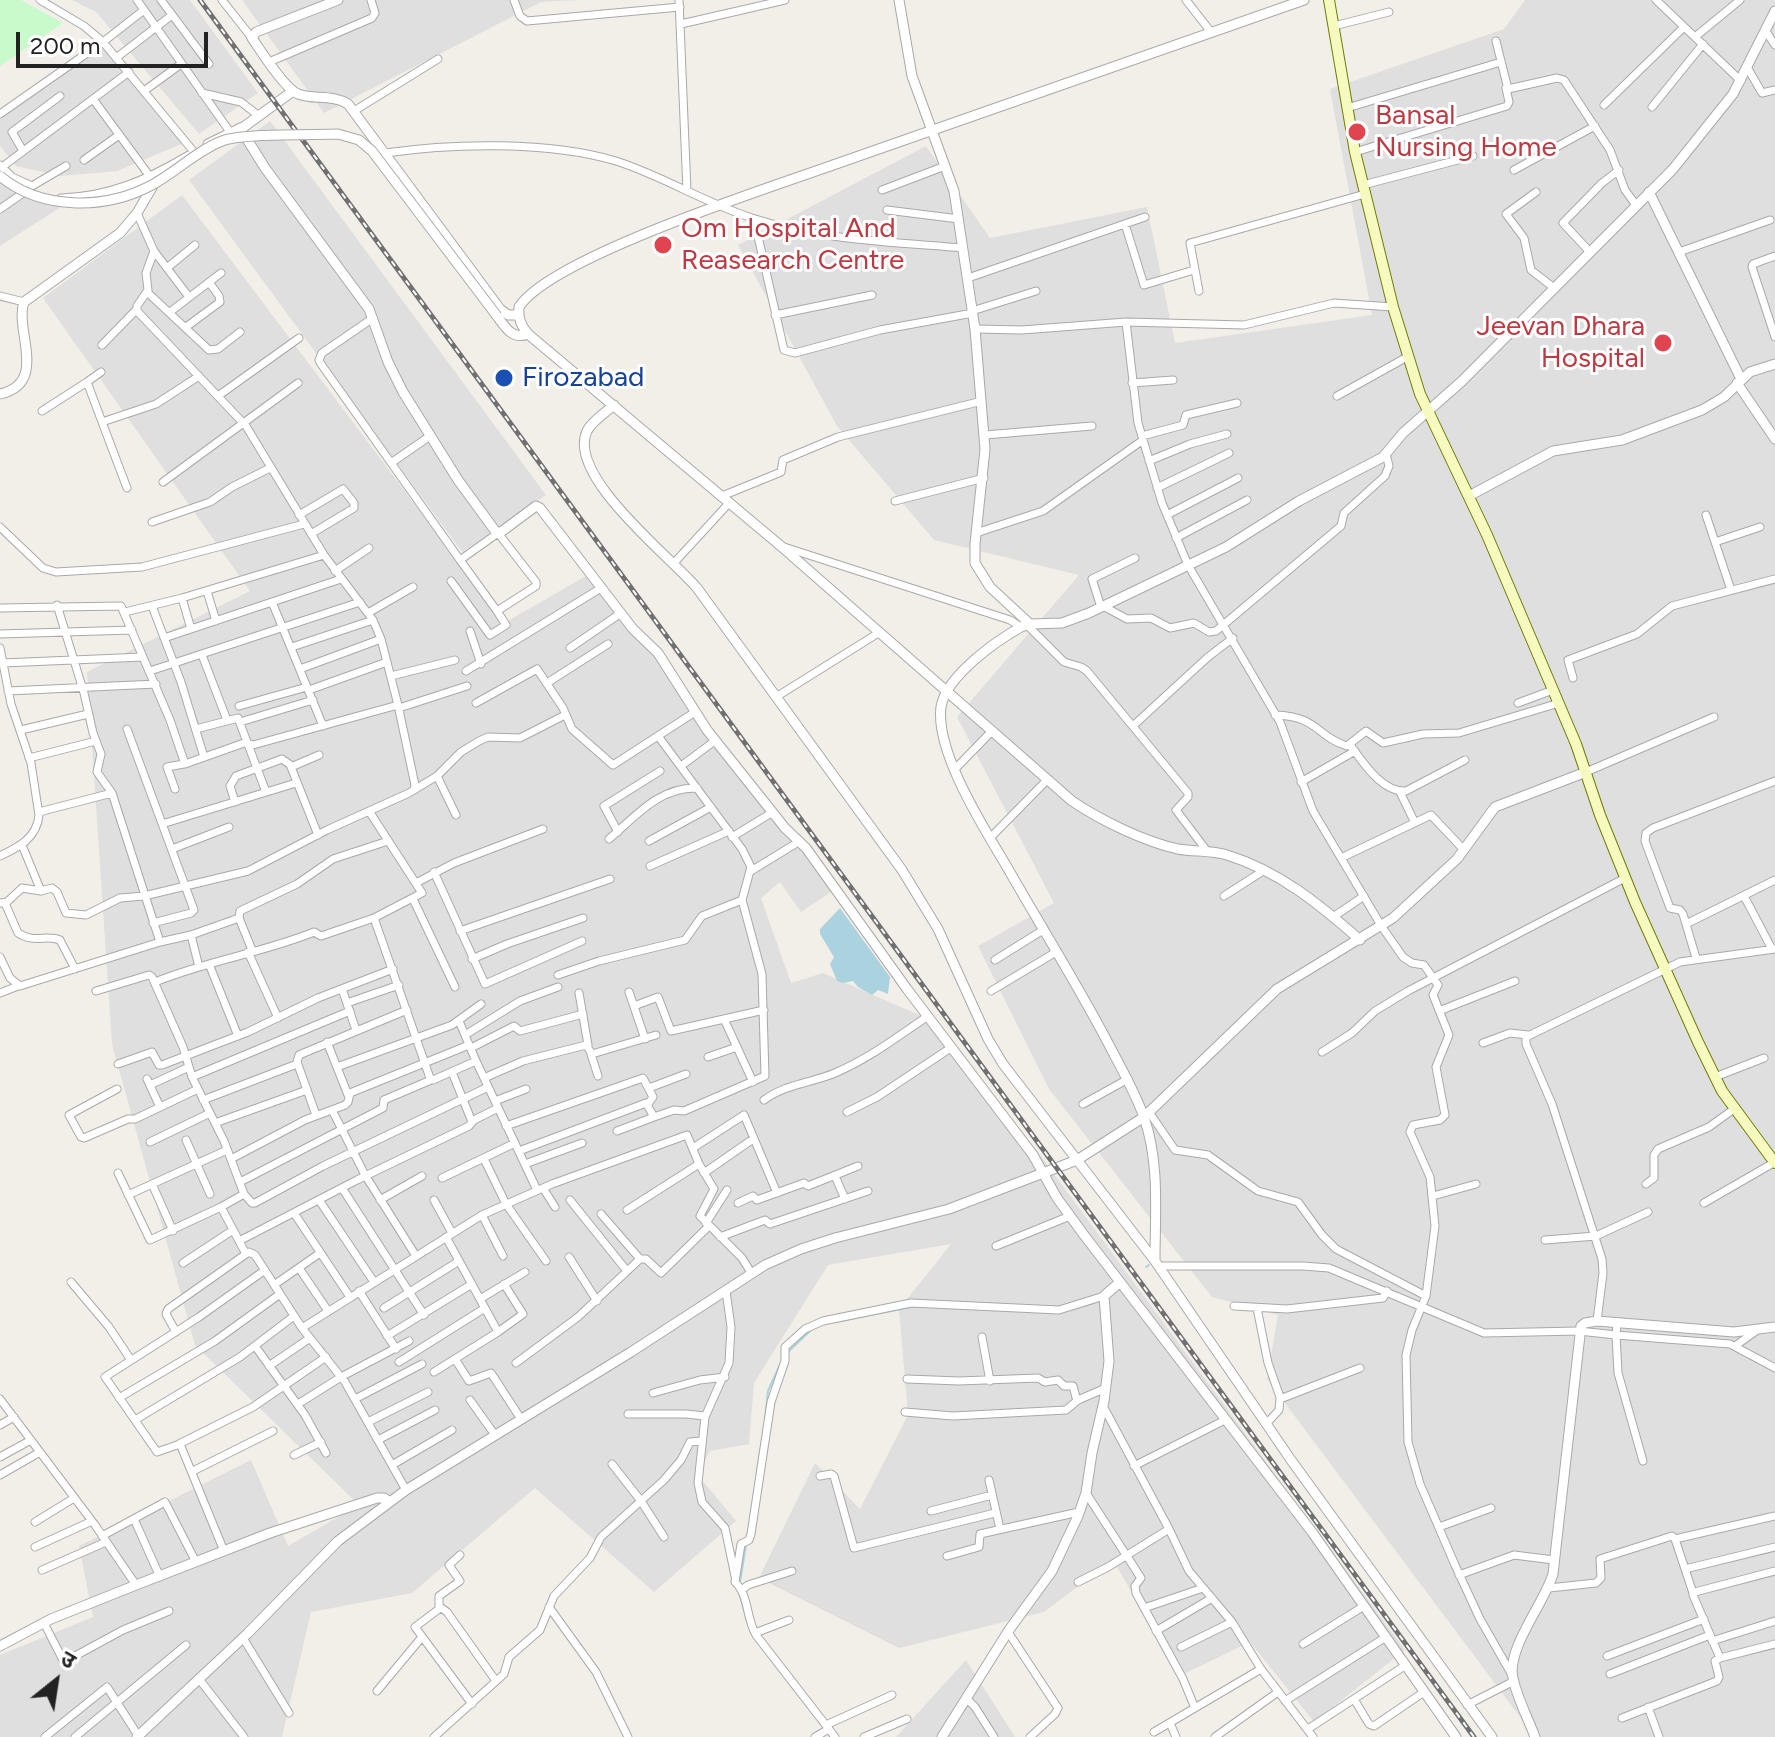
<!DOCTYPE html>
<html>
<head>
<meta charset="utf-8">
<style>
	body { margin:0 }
	#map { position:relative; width:1775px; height:1737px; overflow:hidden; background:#f2efe9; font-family:Figtree,"Noto Sans Devanagari",sans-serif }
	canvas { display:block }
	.north { position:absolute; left:16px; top:1641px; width:80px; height:80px; -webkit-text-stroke:6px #fff; paint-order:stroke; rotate:30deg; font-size:22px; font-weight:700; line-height:32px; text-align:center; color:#222 }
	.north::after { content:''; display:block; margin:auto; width:28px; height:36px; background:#222; clip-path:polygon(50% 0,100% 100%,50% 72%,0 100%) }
	.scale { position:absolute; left:16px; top:32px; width:192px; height:36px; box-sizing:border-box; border:4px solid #222; border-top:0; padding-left:10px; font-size:24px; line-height:28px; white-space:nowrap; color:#222; -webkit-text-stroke:6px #fff; paint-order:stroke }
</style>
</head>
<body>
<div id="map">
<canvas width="1775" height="1737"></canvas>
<div class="north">उ</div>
<div class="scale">200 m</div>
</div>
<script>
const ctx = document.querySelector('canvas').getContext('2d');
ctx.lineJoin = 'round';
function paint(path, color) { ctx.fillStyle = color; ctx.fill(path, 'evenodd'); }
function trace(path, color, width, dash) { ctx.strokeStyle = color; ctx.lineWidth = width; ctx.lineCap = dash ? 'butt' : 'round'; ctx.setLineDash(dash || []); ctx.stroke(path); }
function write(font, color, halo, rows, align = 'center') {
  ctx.font = font + ' Figtree,sans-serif'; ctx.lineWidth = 6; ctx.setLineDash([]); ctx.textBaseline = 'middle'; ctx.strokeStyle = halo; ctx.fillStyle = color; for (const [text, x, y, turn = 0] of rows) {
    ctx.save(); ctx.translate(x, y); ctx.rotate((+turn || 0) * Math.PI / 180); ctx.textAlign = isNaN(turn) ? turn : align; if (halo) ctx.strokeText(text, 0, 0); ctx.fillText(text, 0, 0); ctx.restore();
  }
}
const residential = new Path2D(`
	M72,0h118l68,93 -59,41 -103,-122z
	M242,0h338l-39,2 -217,111z
	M1525,0h250v1737h-240l-268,-358 11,-64 -66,-18 -163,-208 -71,-143 76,-43 -97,-186 122,-142 -145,-35 -97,-114 -99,-181 188,-99 64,92 157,-31 28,136 197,-28 -42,-226 174,-60z
	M97,38l87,105 -67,28 -56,5 -45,-10 -16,-20v-27z
	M270,121l276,374 -84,57 -273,-372z
	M0,173l7,10 54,24 -61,39z
	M182,195l322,428 89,-51 241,318 -33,22 -21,-30 -19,16 30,85 32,-10 112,49 102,129 368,499 -91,72 -64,-80 -70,34 -67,-116 -69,52 -145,36 -140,-70 56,-115 45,46 48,-94 -9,-106 52,-65 -123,21 -74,118 -5,61 -39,7 -13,23 39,47 -82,71 -119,-104 -123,105 -101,19 -29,125h-282v-82l93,-38 -14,-71 172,-86 37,86 71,-41 -164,-160 -83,-301 -25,-372 163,-81 -207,-293z
	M966,1660l49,77h-119z`);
const park = new Path2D(`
	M0,0h21l42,23 -63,43z`);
const water = new Path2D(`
	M840,908l50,69 -2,17 -10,-4 -6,5 -14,-8 -5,-6 -10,2 -6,-2 -7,-17 4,-7 -14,-23v-5z`);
const stream = new Path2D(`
	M1146,1267l3,-2
	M1070,1310l24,-7
	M836,1322l80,-16
	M787,1353l24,-23
	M765,1420l3,-29 15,-33
	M757,1471l6,-37
	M740,1582l6,-37
	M739,1592l8,29`);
const minor = new Path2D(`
	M40,0l44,26 19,16 91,110
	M137,0l93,132
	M161,0l48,64
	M222,0l30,38
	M514,0l6,16 7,5 153,-14
	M679,0l8,191
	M1186,0l25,32
	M1656,0l85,81
	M681,24l104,-24
	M1334,26l55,-14
	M1765,30l10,15
	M1695,37l45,-37
	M1496,41l12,48 49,-11 7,2 46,70 15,40 11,15
	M116,58l56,-43
	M269,62l103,-44 3,-5 -4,-13
	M1747,67l15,26 13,-3
	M144,91l37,-27
	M202,93l39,9 18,14
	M93,99l58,79
	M1604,105l80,-78
	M1652,107l51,-63
	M1347,108l154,-46
	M354,111l84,-52
	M0,114l103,-72 41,-32
	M23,151l-11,-19 48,-36
	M1355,152l152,-46 2,-4 -3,-14
	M385,153c69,-10 164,-12 231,8 47,15 89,42 136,57 67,22 141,24 211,30
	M84,160l35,-25
	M0,165l12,12 20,9 34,-20
	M2,167l127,-95
	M1514,170l81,-44
	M1363,185l110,-29
	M882,190l63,-24
	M1536,192l-30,22 18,24 7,32 23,18
	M0,209l26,-18
	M887,210l72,9
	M754,219l30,131 11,3 85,-23 93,-17
	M1125,224l19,61 50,-15
	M154,251l35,46
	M1589,251l-26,-28 39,-40 17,-13
	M1679,252l91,-32
	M1775,256l-22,8 -1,3 23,70
	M167,268l28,-23
	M968,278l177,-61
	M1199,291l-9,-48 175,-49
	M147,292l62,58 9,-1 22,-17
	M0,296l24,6
	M972,311l64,-20
	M170,312l51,-39
	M775,315l97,-20
	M373,318l-51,35 -3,7 2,4 139,196 38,-27 38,49v4l-39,25 -37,-51
	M1126,322l12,101 24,80 26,62 92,157 33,89 69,116 21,30 9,6 12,2 14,20 -5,10 16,40 -13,32 9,48 -5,5 -27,5 -3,7 20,45 5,49 -9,70 -14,34 -6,25 2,87 12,42 35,81 25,54 32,56
	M186,327l34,-25 -1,-6 -10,-14
	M975,329l47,1 104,-8 118,3 90,-22 59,4
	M102,345l35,-36
	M101,372l-14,10 15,40
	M1132,383l41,-3
	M218,396l81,-58
	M1337,396l70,-39
	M42,411l45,-29
	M985,435l107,-9
	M1142,436l41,-11 3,-10 51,-12
	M1149,461l41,-17 37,-10
	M391,463l39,-27
	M163,482l135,-99
	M127,488l-25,-66 54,-18 43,-28
	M1157,488l72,-35
	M722,496l59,-24 2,-12 55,-23 144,-36
	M895,501l89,-23
	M299,515l44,-26 11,14v5l-43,26
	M1167,515l71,-37
	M1706,515l25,75
	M152,522l58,-20 22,-15 38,-19
	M0,527l43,41 13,4 86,-5 162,-43
	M976,533l67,-22 100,-71
	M1176,538l71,-38
	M1715,542l45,-15
	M784,547l226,73 11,7
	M674,563l56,-61
	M335,571l34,-23
	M451,581l39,54 16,-10 -9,-14
	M207,591l9,30
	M182,598l9,31
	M272,602l51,124
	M57,605l27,88 9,40 8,21 -4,18 15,21 48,149
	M152,606l29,76 23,75
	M1103,606l24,13 24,-1 19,10 24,-5 15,9 7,-1 125,-105 3,-13 41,-37 4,-10 -3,-12
	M1101,607l-9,-28 43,-21
	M0,608l121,-2 49,114 15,44 59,-21 9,2 145,-40
	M125,612l57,-14 142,-43
	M368,613l45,-26
	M1026,624l38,38 17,5 6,4 101,122v4l-12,13 31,41
	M470,631l11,33
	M0,634l132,-4
	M164,638l177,-59
	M292,647l81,-27
	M0,648l11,56 20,59 8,52c-2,23 -20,32 -39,41
	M570,648l51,-35
	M202,655l25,65
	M3,663l140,-6
	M300,669l81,-30
	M150,671l210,-69
	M466,671l135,-83
	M391,676l64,-16
	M1573,678l-5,-18 69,-26 35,-28 103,-27
	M547,683l61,-39
	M309,690l78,-28
	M8,691l148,-7
	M776,697l104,-65
	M476,703l61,-34 26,39 9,21 41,36 82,-53
	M1518,703l35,-13
	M239,706l68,-19
	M399,708l68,-22
	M1275,715c43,1 42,22 72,31l19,-15 17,12 40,-9 36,-1 100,-30
	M240,722l73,-22
	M1134,725l74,-68 25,-19
	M127,729l67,181 -3,3 -38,10
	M196,729l42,-11 28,74
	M21,730l67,-16
	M1350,745c13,17 32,48 56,46l59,-31
	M29,758l67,-17
	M681,766l35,-26
	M955,769l37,-38
	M1586,772l128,-55
	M437,776l19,39
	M1301,782l54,-31
	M175,789l-8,-22 17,-3
	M414,790l23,-14 24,-24 18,-11 9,-4 32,1 45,-23
	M1400,792l14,29
	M235,802l-5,-16 6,-10 46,-17 10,7
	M369,811l53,82 -48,25 56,160 3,2 43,-19 61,129
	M39,812l73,-19
	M162,824l134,-41
	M618,832l-14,-26 56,-35
	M318,835l-27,-68 28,-12
	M732,837l41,-25
	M990,838l57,-58
	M609,839c27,-23 50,-52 88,-51
	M649,841l62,-34
	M22,845l19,46
	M172,849l57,-22
	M1341,858l90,-43 33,35
	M650,866l79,-35
	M751,871l49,-30
	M434,872l51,112 97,-43
	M416,883l38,-20 89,-34
	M1224,896l39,-25
	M1744,896l28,53
	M413,899l42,88
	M0,903l7,-1 15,-14 19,3 11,-3 5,4 9,21 20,2 34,-17 24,-2 104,-25 79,-41 82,-37 5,-3 1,-5 -17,-80 -17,-66 -8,-19 -49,-65 -78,-129 -109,-115v-5l11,-16 -2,-17 8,-22 -17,-38
	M5,903l13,30c17,11 28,1 42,7l15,29
	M1333,917l31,-21
	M239,918l1,-7 57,-27 36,-25 55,-18
	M1686,924l89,-44
	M460,931l150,-52
	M191,935l8,32
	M248,952l30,66
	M0,957l10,21 10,8 140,-44 31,-7 48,-17 13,32
	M1696,958l-13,-44 -3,-4 -10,-2 -25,-67 1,-8 7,-5 122,-47
	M472,959l35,-15 76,-26
	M995,960l48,-30
	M209,964l29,72
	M558,975l41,-14 86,-21 17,-24 40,-16
	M155,982c51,-21 107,-29 159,-50l7,4 53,-18
	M342,989l14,41
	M96,991l53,-16 3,2 31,70 9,30 32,64 20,53 -23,13 25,47 3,-2 6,3 47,73 43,54 61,108
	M991,991l65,-39
	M629,992l16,47
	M0,993l18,-7
	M579,993l9,52
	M347,1003l52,-18
	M634,1006l24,-9 13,34 93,-21
	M1439,1011l76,-30
	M724,1019l29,63
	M459,1021l17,40
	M465,1035l55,-34 38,-14
	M327,1042l21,53
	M1483,1043l27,-10 18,2
	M471,1048l43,-22 6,5 63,-17
	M1322,1052l30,-19 23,-22 33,-20 217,-113
	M591,1054l7,22
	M708,1057l29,-10
	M118,1064l34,-12 7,13h3l86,-33 70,-34 75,-29
	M337,1067l115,-42 29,-21
	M452,1072l20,50
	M192,1077l158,-66
	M1715,1077l49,-19
	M484,1078l39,-17 63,-16 6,9 64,-19
	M147,1079l13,28
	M150,1085l39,-18
	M649,1088l37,-14
	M117,1089l-48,26 12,22 3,1 44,-19h7l63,-30
	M203,1100l94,-36
	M764,1100c22,-16 47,-17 71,-27 35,-15 62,-36 93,-57
	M495,1101l31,-12
	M1083,1104l45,-25
	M332,1110l33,65 51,81
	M847,1112l30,-15 75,-50
	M1149,1112l26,38 33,5 50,36 40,11 24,33 14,14 90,47
	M316,1115l-19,-53 2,-7 108,-45
	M215,1123l92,-33
	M506,1126l137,-48 10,19 -5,7
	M617,1131l37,-14
	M186,1140l24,54
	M150,1142l60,-29
	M693,1148l51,-33 33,78
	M519,1151l127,-48 8,14 20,-7 10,1 81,-35 -3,-102 -20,-74 9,-33 -9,-18 -84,-113
	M231,1159l74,-39 40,-15 3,-3 2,-9 119,-48
	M484,1159l22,45 40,57
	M525,1164l57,-21
	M118,1173l32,67 71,-33
	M704,1173l49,-34
	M835,1176l10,23
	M442,1178l73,-35
	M240,1182l143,-74 1,-8 47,-20
	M152,1184l21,47
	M1646,1184l8,-6v-23l4,-6 51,-22 25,-18
	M342,1188l82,127
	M543,1188l12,19
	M244,1194l8,9h3l68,-37 165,-79
	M128,1195l99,-45
	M1433,1196l43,-12
	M319,1200l55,82
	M380,1200l42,-24
	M434,1200l18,33
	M570,1200l57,71
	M738,1203l15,-7 4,4 47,-17 4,3 50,-20
	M1704,1203l71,-41
	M627,1210l72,-46
	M294,1213l56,84
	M601,1214l39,45
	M482,1215l21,41
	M706,1223l21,-33
	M720,1237l45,-17 5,4 98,-33
	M1545,1240l51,-4 52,-24
	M239,1241l118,-61 112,-54 5,-6 24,-12
	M996,1246l74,-30
	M569,1257l28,44
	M183,1263l50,-33
	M1159,1266h144l26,2 155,65 95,-2 37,4 2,38 25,88
	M299,1268l29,43
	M71,1282l38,45 22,33
	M274,1285l46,-32
	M359,1291l37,58
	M726,1291l5,36 -2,36 -24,54 -7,66 4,19 23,26 10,48
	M480,1299l45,-27
	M1234,1306l53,3 96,-11 4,-7
	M384,1308l75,-47
	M1257,1308l11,55 12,34 -1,13 -12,13
	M1597,1321l6,-48 -1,-14 -50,-155 -26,-60v-7l154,-75 95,-13
	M1617,1324l-1,11 114,9 45,24
	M302,1328l180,-113 70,-31 135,-49 12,29 15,25 -14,27 42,42 10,16
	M176,1332l-10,-18 2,-5 78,-55
	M498,1332l25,-18 -19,-30
	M387,1336l85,-52
	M982,1337l8,44
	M255,1346l50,69 21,38
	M1735,1346l21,-15
	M455,1359l14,22 22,-8 30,46
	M399,1362l86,-54
	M516,1363l62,-46 62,-58h6l15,14 48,-47
	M269,1366l41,-28
	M434,1372l64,-40 -52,-95
	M907,1379l52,2 79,-3 7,4 13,-2 6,6h9l4,15
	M653,1393l47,-13 25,-3
	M119,1398l96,-57 65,-47
	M0,1399l95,126 41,60
	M355,1399l67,-35
	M1280,1399l80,-31
	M470,1400l25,35
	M298,1404l43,-27 68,-36
	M1103,1406l66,123 20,42 43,51 29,47 52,68
	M905,1412l48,4 113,-6 12,-10 28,-12
	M628,1414h58l19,2
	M135,1420l105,-63 54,-41
	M368,1422l60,-30
	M0,1425l14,-8
	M378,1440l57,-30
	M179,1444l74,-37 73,-50
	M294,1455l27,-13
	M0,1457l31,-17
	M612,1464l29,37 23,36
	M392,1465l60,-35
	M1134,1466l91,-46
	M193,1471l80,-40
	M0,1475l40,-23
	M820,1476l11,-2 3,2 20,72 141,-35
	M989,1480l11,49
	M1086,1493l55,85 -6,8 1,7 47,86 12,29
	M931,1511l61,-16
	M134,1519l26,58
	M35,1522l39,-24
	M1439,1527l52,-19
	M102,1536l63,-34 31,60
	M1675,1539l100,-23
	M35,1547l57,-26
	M224,1551l-44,-107 -23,8 -52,-75 94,-60 66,-47
	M460,1555l-11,10 11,16 -21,15v13l-24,18 57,77
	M947,1556l32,-9 1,-13 99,-22
	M1685,1569l90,-22
	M42,1570l64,-28
	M1775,1571l-80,21 -2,3 27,63 55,-14
	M1459,1575l55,-20 40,5
	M1078,1582l30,-15 61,-38
	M1549,1588l47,-5 5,-5 -1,-19 72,-23 3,3 18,54
	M743,1589l5,-4 44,-14
	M440,1607l7,5 49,69
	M549,1607l47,65 32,65
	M1144,1608l59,-20
	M44,1623l20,39 59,-32 46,-19
	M1156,1631l56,-33
	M1008,1632l50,76 -3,6 -25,23
	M755,1633l34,-13
	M243,1638l46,75
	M1712,1641l63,-20
	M1303,1644l61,-38
	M1181,1647l51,-25
	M1607,1656l97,-37
	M1610,1674l100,-39
	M199,1679l45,58
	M377,1691l45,-54
	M966,1698l9,9 19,30
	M1354,1699l15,25 5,2 50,-34
	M1285,1701l101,-64
	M1467,1705l47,-24
	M1648,1707l11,30
	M1622,1718l95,-37 2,-4 -4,-16 5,-3
	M1170,1723l6,14
	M826,1725l66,-30
	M1308,1729l98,-64
	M1154,1732l107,-63
	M45,1737l62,-50 32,50
	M75,1737l111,-92
	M434,1737l70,-63 5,-17 31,-27 14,-34 36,-38 11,-21 63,-57 17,-20 9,-18 11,-1
	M815,1737l14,-8
	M835,1737l-79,-102c-10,-17 -7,-40 -21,-53l6,-38 8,-4 2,-6 20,-132 14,-41v-14l20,-18 18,-8 88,-18 148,7 45,-14
	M864,1737l43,-18
	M1215,1737l63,-45`);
const tertiary = new Path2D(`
	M338,0l-82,32 -4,6c9,13 32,50 46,56 16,6 33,0 50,10l152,205 8,6h11
	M899,0l13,76 42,115 21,138 10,120 -10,95v19l15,24 40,37
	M1304,0c-156,54 -312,108 -468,164 -64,23 -285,93 -317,143 -1,12 2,18 9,27l254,213 290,254c28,19 73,41 106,48 16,3 33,1 49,6 52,16 92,49 133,85
	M240,128l25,40 104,141 19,53 15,30 55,88 38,52h5l35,-26 4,2 93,121 25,24 49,77 78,98 21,20 101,141 126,166 24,43 27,37 228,297 144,205
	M208,144l37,-18 48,-35
	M1649,192l92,187
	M61,199c49,-2 86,-18 128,-43
	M497,316c8,11 15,24 31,18
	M1737,383l38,56
	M0,394c49,-11 14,-64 24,-92l96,-69 17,-20 17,-29
	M614,405c-9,8 -22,16 -27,26 -21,45 85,127 110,157l205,282 36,59 50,110 15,25 152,197 136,199 201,277
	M1469,496l84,-45 69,-11 80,-30 22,-13 26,-25 25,-8
	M1155,1261c0,-48 5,-97 -11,-144 -10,-27 -24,-51 -37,-76 -31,-59 -67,-116 -100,-174 -23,-39 -72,-115 -66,-160 5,-31 55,-66 80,-80l9,-3 32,-1 27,-10 137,-66 73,-46 84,-44 20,-24 58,-51 212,-213 60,-75 42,-83
	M0,1646l51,-27 85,-34 134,-52 107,-35h7l6,4
	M137,1737l110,-103 91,-93 68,-51 225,-138 134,-87 36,-16 34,-11 114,-29 128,-49 67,-43 133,-128 116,-71 64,-59 38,-52 91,-35
	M942,1737l67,-107 43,-59 26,-55 8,-23 6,-40 12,-52 5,-40 -5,-65 15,-13
	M1535,1737c-7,-19 -18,-39 -22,-59 -7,-29 32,-76 40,-104l28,-248 4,-3 12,-2 137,11 41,-5`);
const secondary = new Path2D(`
	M1329,0l26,152 38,155 27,87 67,141 89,209 24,71 35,87 63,140 24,49 53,72`);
const rail = new Path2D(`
	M200,0l1274,1737`);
const tertiaryBridge = new Path2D(`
	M0,176c40,34 104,34 150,10 25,-13 46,-35 72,-45 20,-8 91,-6 116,-7l21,6 13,11 125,165`);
const markers = [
	[1357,132,10,"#e0444e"],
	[663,245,10,"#e0444e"],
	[1663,343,10,"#e0444e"],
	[504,378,10,"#1a4fb4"]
];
const healthNames = [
	["Bansal",1375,116],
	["Nursing Home",1375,148],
	["Om Hospital And",681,229],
	["Reasearch Centre",681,261],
	["Jeevan Dhara",1645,327,"right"],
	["Hospital",1645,359,"right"]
];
const transitNames = [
	["Firozabad",522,378]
];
paint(residential, '#e0dfdf');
paint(park, '#c8facc');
paint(water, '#aad3df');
trace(stream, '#aad3df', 2);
trace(minor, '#a9a9a9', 9);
trace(tertiary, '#a9a9a9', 11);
trace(secondary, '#707d05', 12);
trace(minor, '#fff', 7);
trace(tertiary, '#fff', 9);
trace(secondary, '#f7fabf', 10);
trace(rail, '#707070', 5);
trace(rail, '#fff', 2, [6]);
trace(tertiaryBridge, '#a9a9a9', 11, []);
trace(tertiaryBridge, '#fff', 9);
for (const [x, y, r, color] of markers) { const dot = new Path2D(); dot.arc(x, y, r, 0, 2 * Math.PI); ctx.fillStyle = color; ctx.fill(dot); trace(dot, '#fff', 3); }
write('28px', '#be3a42', '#fff', healthNames, 'left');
write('28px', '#164399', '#fff', transitNames, 'left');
</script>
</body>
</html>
